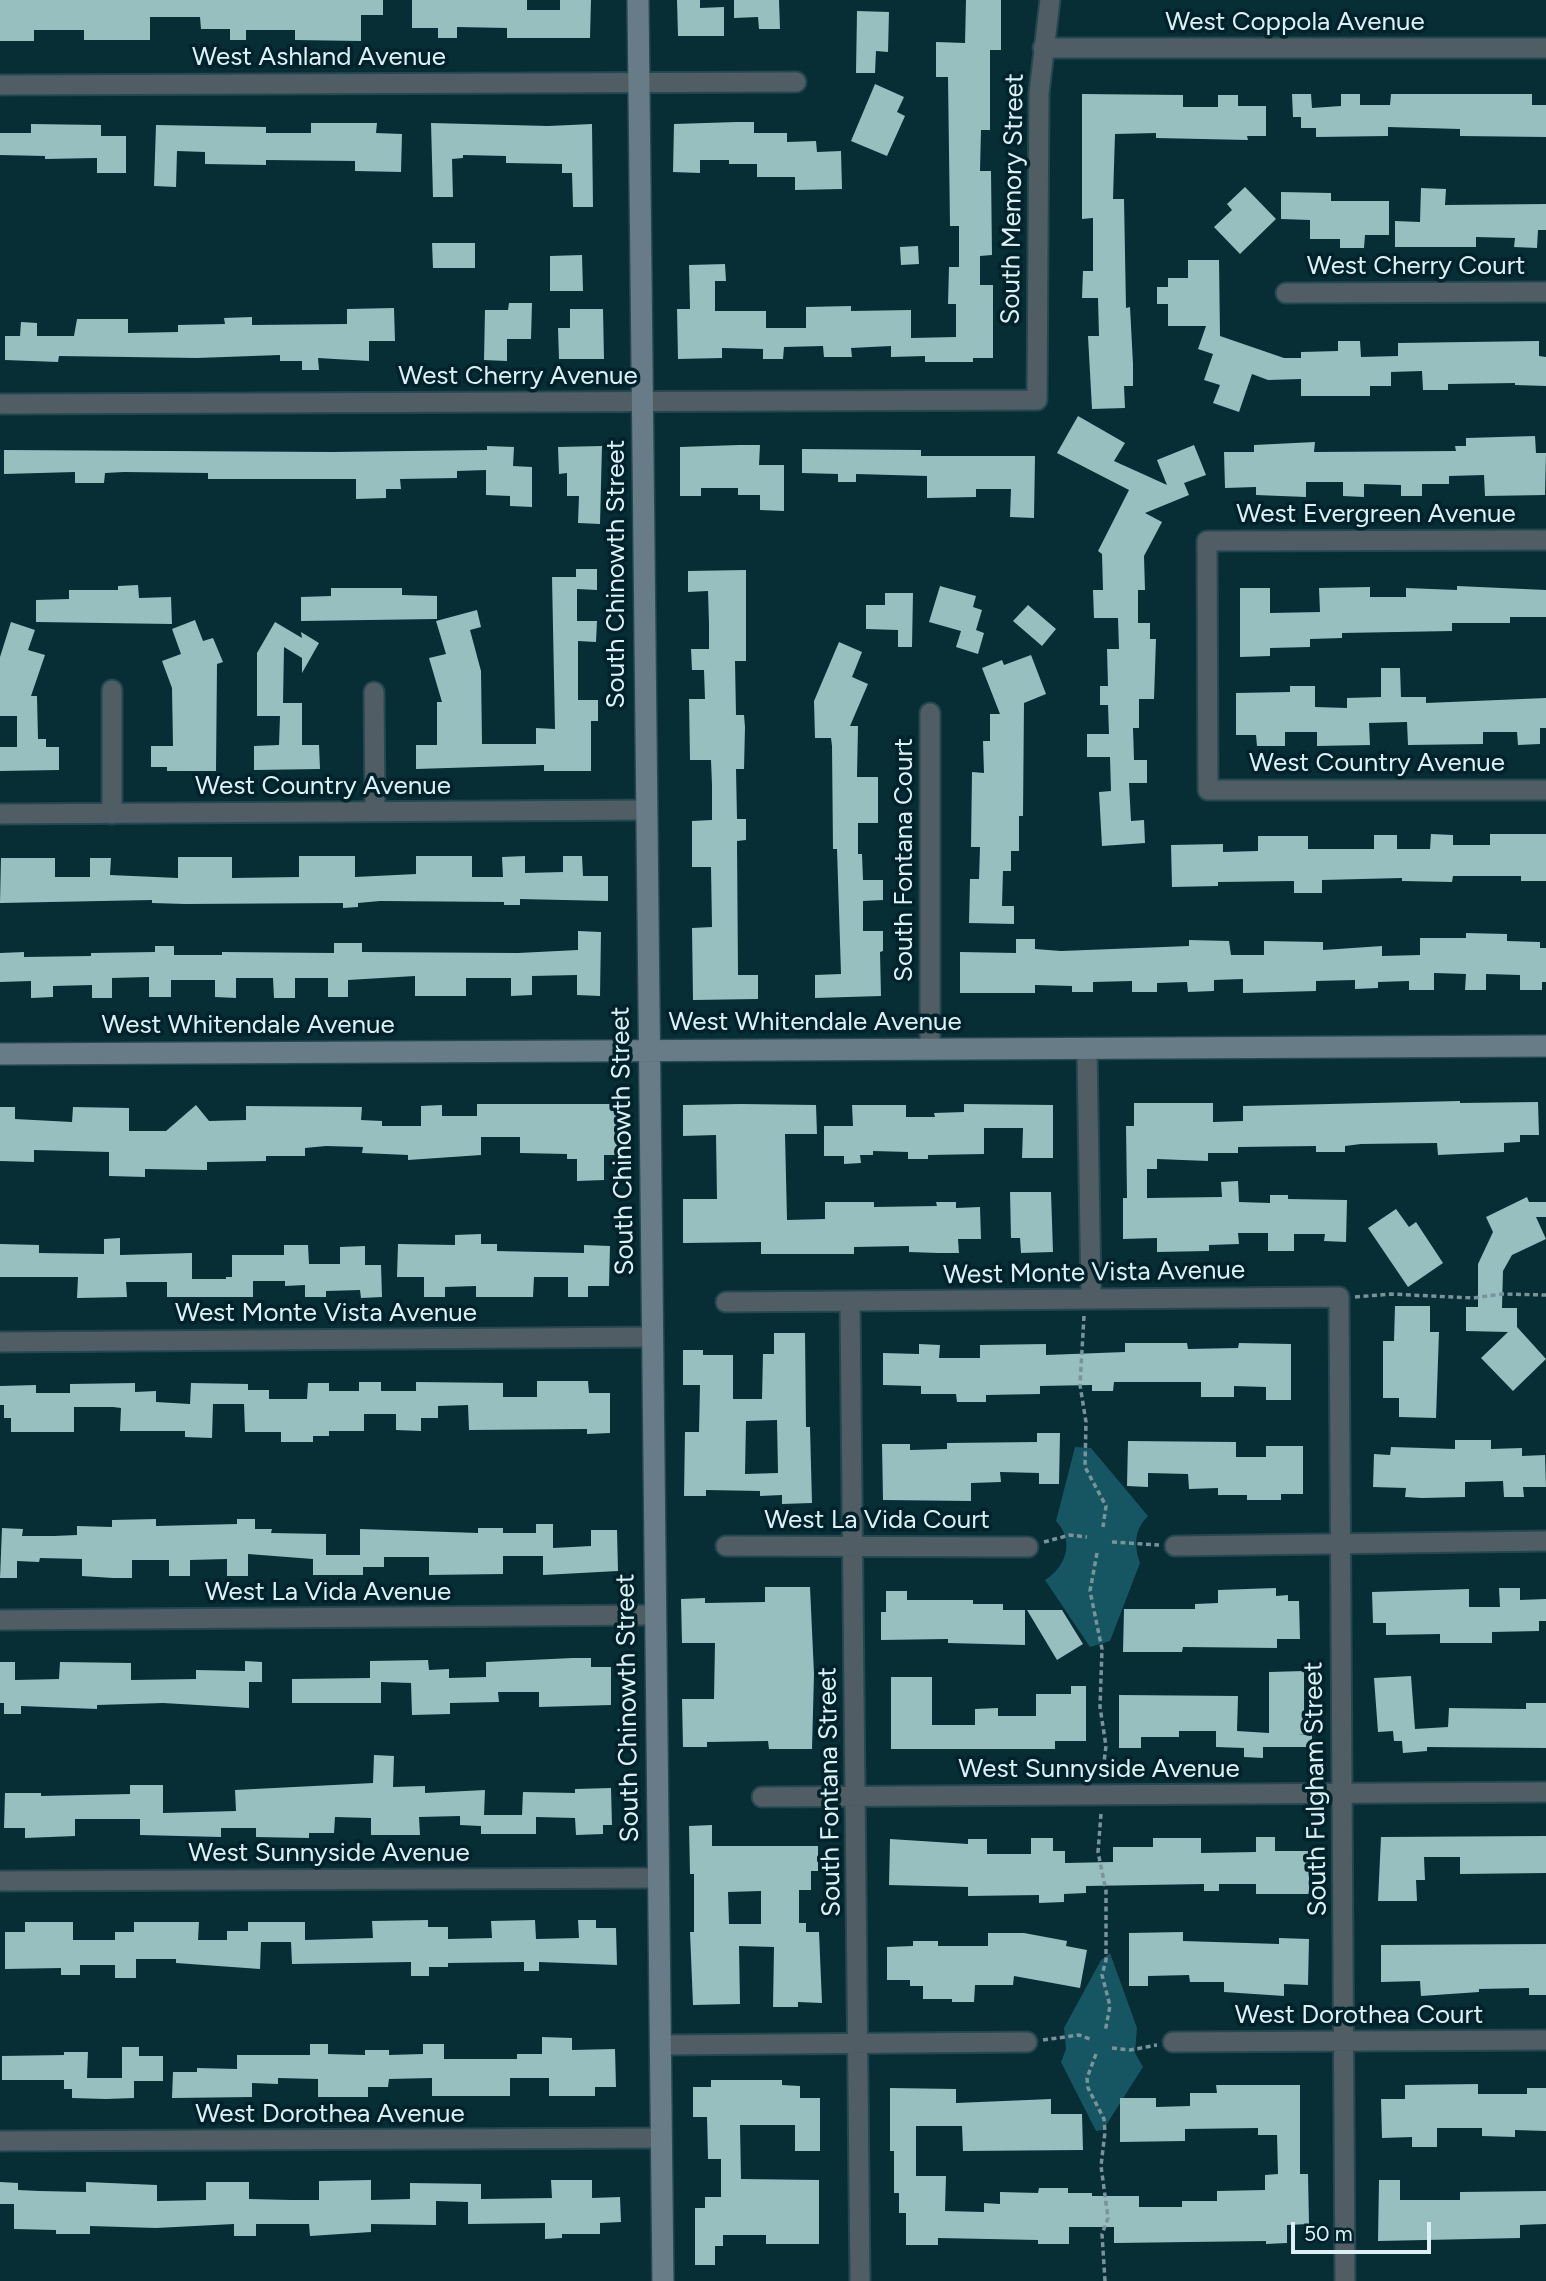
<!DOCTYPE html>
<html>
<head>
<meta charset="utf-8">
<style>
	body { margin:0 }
	#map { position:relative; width:1546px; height:2281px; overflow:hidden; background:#072d35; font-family:Figtree,sans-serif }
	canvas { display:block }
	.scale { position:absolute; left:1291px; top:2222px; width:140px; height:32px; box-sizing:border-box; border:4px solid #ddf0f5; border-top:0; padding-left:9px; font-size:21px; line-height:24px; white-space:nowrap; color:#ddf0f5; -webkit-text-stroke:5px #00232b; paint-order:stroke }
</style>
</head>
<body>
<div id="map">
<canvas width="1546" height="2281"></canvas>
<div class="scale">50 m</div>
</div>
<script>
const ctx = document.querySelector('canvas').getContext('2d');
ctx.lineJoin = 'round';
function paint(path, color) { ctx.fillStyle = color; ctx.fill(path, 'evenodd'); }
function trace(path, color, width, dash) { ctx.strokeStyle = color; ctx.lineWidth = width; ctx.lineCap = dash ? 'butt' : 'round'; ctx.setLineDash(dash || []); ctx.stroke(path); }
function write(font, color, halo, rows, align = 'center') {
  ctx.font = font + ' Figtree,sans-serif'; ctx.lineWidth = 7; ctx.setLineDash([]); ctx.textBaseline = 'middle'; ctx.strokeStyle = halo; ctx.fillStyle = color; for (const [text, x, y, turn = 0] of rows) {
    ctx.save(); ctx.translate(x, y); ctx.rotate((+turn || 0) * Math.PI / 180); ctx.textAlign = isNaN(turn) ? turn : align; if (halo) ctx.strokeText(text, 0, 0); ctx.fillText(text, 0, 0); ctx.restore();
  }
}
const green = new Path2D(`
	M1075,1447l16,1 57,68c-14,14 -14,29 -8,47l-30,78 -20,6 -45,-67c21,-13 30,-39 11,-59z
	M1110,1953l27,75 -2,25 8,14 -40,63 -7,1 -35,-69 5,-13 -2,-21 37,-68z`);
const building = new Path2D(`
	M0,0h383v15h-22v26l-66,-1v-10h-49v10h-16v-11h-29l-1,-12h-50v23h-66v-10h-50v11h-34z
	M412,0h115v10h33v-10h31l-1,38h-83v-10l-50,-1v11h-19v-10h-26z
	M677,0h23v8l24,-1v29h-46z
	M734,0h45l1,29h-21l-1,-12 -24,1z
	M966,0h35v50h-11v80h-9l-1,41h11l1,84 -12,1v29h13v73h-20v4h-48v-6l-34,1v-11l-40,2 1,9h-28l-1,-11 -39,1 -1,12h-20v-10l-41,-1v10l-44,1 -1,-50h13l-1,-44 36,-1 1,17h-11v30h51v17h40v-21l45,-1v5l60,-1v28l45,-1v-33h-8l1,-37h10v-41h-9l-2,-149h-12v-35l29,1z
	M857,11l32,1 -1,40 -12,-1 -1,22h-19z
	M875,84l29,13 -7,15 8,4 -18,40 -36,-15z
	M1082,94l101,1v12h35v-12h20v11h28v30h-19l1,4 -92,-2v-5l-41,1 -2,65h11l2,109 4,-1 3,57v22h-9l1,22 -33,1 -4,-73h11l-1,-38h-16l1,-27h10v-53l-11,1z
	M1292,94h19l1,14 29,-2v-12h19v11h30l1,-11h141v11h14v32l-86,-1v-7l-72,-2v9l-72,1v-9h-15v-11h-8z
	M737,122h17v11h33v9l29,-1 1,11 24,-1 1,38 -47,1v-13h-38v-13h-28v-4h-29v13l-27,-1 1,-48z
	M311,123h66l-1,10 26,1 -1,38 -46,-1v-10l-89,-1v5l-61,-1v-12l-28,-1 -1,36 -22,-1 2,-61 110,2v6h45z
	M431,123l117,3 44,-2 1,83h-20l-1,-34h-10v-9l-56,-1v-7l-43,-1v3l-11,1 1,38h-20z
	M31,124l70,1v11h25v37h-29v-15l-52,1v-3l-45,-1v-22h31z
	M1245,187l31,32 -36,35 -26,-27 18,-17 -5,-6z
	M1421,188l25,1 -1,16 101,-1v26h-8l-1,18 -23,-1 1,-9 -39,-1v10h-81v-26l25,1z
	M1281,192l50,1v8h58v34h-24l-1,13h-24v-9h-30v-19l-29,-1z
	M432,243h43v25h-42z
	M918,246l1,18 -18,1 -1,-18z
	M582,255l1,36h-33v-35z
	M1188,260h31l1,76 64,22h17v-6l37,-1v-10h22l1,16 37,-1v-13l141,-2v15l7,1v29l-31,-1v-2l-67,1v6h-25l-1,-19 -31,1v14h-21v10h-69v-17l-33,1 -16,-6 -13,38 -26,-9 7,-18 -16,-5 9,-26 -15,-5 8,-23h-38v-22h-11v-17h11v-9h20z
	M509,303h23l-1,36h-24v22l-23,-1 1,-50h23z
	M394,308l1,33h-26v20l-51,-3 1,12h-17v-9h-22v-6l-83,3 -138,-2 -1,6 -53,-2v-24h15l1,-14 16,1v13h37l3,-17h51v14l50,-1v-7l47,-1 -1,-6 28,-1v8l95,-1v-15z
	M570,309h33l1,50h-45l-1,-31h12z
	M1078,416l47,27 -11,18 53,24 -10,-25 37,-15 12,30 -22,8 5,12 -44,18 17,9 -18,34 1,34h-7v33h12v16h6l-2,60h-15v29h-6l1,32h13v23h-18l2,38 13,-1 1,23 -43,3 -3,-54 12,-1 -1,-34h-23v-23h22l-1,-29h-8v-19h8l-1,-37h12l-1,-31h-24l-1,-28h10l-1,-36 -4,-3 31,-61 -72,-37z
	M1535,436l1,17h10l-1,42 -60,1 -1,-21 -35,1v8h-27v12h-21v-11l-37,-1v13l-21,-1v-14h-37v15l-50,-2v-8l-31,1 -1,-36h30v-7l61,-3 -1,10 142,-1 -1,-5h11v-8z
	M739,445h21l-1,20h25v46l-24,-1v-15h-22v-7h-37v8h-21v-49z
	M487,446l27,1 -1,19 19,1v40l-22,-1v-10l-24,-1v-25l-29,1v7l-57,1 1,10h-15v9l-30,1v-20h-148v-6l-84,-1 -19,1 -1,10h-29v-11l-71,2v-24l328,2 155,-2z
	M602,446l-2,78 -22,-1 1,-27h-12v-23l-8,1 -1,-27z
	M802,449l119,1v6h114l-1,62 -24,-1 1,-28h-35v8l-49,1v-22l-71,-2v8h-18v-8l-36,-1z
	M576,569h21v21l-20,-1v32h20l-1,21 -18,-1v59h20v21h-7v50h-47v-6l-128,4v-24h21v-43h5l-13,-44 17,-4 -10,-33 41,-11 4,17 -11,3 11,41 1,73h54v-16l19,1 -3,-152h24z
	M746,570v91h-11l1,54h8l1,12 -1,42h-8l1,50h9v21l-9,1 1,134h20v24l-65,1 -1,-72 20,-1 -1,-60h-19v-46l20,-1v-35l-1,-25h-21l-1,-61h16l-1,-29h-12l-1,-21h18v-25l-1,-33 -20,1v-21z
	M138,585l1,13 32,-1 1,27 -136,-2v-22l33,-1v-9h49v-4z
	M940,586l36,10 -3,11 9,3 -6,20 8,3 -6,21 -22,-7 5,-16 -32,-9z
	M1457,586l89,4v27h-36v6h-58v8l-110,2v5l-32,1v8l-40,1v8l-30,1v-69h30v25l50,-1 -1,-24 51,-1v10h36v-9l51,2z
	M331,588h71v7l35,1v23l-136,2v-24l30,-1z
	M885,593h28l-1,54h-14v-17l-32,-1v-24h19z
	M1028,605l28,24 -14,17 -29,-25z
	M195,620l8,21 10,-3 10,24 -6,2 -1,107h-49v-4h-16v-21h22l-1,-58 -10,-27 19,-7 -9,-25z
	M11,622l24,8 -7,20 17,5 -14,41h6l1,43h8v8h13v23l-59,1v-24h17v-31h-17v-59z
	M275,622l27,16 -1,-6 18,11 -17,30v-15l-18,-11 -1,56h19v42h17l1,24 -66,1v-24l25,-1 1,-29h-23v-63z
	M839,642l23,10 -10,25 16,7 -18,42h8l-1,51h21v46h-20v31h4l1,26h20v20l-20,1v30h20v20l-3,1 1,44 -66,2v-23l26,-1 -4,-125h-4l-1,-103 -1,-8h-16l-1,-37z
	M1031,655l15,39 -22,9 -1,113h-4v35h-8v20h-8l-1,35h12v18l-45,-1 1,-44h9l1,-32h-9l1,-75 12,1 -1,-32h7v-27h10l-18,-46 20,-8 2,5z
	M1381,668h19l1,29h25v6l120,-5v30h-6v16l-22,1 -1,-13h-34v12l-75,1 -1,-23 -38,1 1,22 -53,1v-14h-32v14h-28l-1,-11h-20v-42l54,-1v-6h25v21l32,1v-10l34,-1z
	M1431,834l22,1v10h37v-11h56v47h-25v-5h-68l-1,6 -50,-1v-3l-80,2v13h-28v-12l-76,1v4l-46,1 -1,-42 52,-1v8l35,-1v-15h50v13h66v-14h23v14h33z
	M299,856h56v21l61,-3v-18h56v21h31l-1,-20 23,-1v17l38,-1v-16h19l1,20h25v25l-88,-2v6h-16v-3l-124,-1 -22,2v4l-15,1v-5l-158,1 -33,-1v-3l-152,3 1,-45h54v19h35v-19h21l-1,17 68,3v-21h54v21l67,-1z
	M578,931l23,1 -1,64 -23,-1v-20l-45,1v19l-21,1v-18h-45v18h-51v-20l-67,4v17h-20v-19h-33v20h-21l-1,-20h-37v20l-21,-1v-17h-44v17h-22v-20l-37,1v20h-20v-13l-39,1v11l-22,1v-17l-31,1v-29l24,-1v5l67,-1v-3l64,-1v-6h19v9h48v-3l112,1v-10h28v9l156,1 60,-3z
	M1466,933l41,1v7l33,1v6h6v34h-4v8h-22v-15l-34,-1v16h-21l1,-16 -32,-1v17h-25v-9l-31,1v6l-23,1v-9l-39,1v10l-73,2v-14l-29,1v11l-26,1 -1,-10 -30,1v9h-25v-11l-39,1v10h-21v-6l-37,-1v8h-75v-41l56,1v-14h19v10l26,2 128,-5v-6l40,1 2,14h33v-14l59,1v8l59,-4v10l38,-1v-17h46z
	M1460,1101v2l78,-1 1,33h-19v7l-16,1v9l-66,3 -1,-12 -76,1 -16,2v6h-29v-6l-78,1v6h-30v8l-51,-2v10h-10v29l75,-1 -1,-15 17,-1 1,21 31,1v-8h18v4l59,1 -1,42 -22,-1 1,-7h-31v17h-26v-18h-30l1,11 -30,1v6l-52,1v-14l-34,1v-41h4l-1,-72h8v-23h79v19l30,-1v-15z
	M477,1104h141l1,51h-15v25l-27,1v-22h-10v-5l-47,-1v-16h-39v18l-73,5v-5l-46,-2 1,-6 -37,-1 -21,2v8h-39v5l-59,1v8l-62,-1v8l-36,-1v-24l-75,-2v12l-34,-1v-54h15v12l57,3 1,-15 56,1v23h37l30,-26 13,16 37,-1v-14l116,1 -1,13 21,1v5h39v-20l21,-1v11h35z
	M741,1104l75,1 1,29h-32l2,86 38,-1v-17h49v5l63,-1 -1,-4h20v6l24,-1 1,32h-23l1,14h-21l-29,-1v-6l-55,1v7h-93v-12l-78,1v-44h34l-1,-64 -33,1v-31z
	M964,1104l89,1v53h-31l1,-30h-39v26l-56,1v4h-20v-7l-35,-1v4h-13l1,8 -17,1v-8h-20v-30h29l-1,-21h54v12h29l-1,-4 30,-1z
	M1010,1192h41l2,60 -32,1 -1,-15h-9z
	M1527,1197l2,5h17v15h-10l10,22 -34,16 -9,16 -1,37h15v19l29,32 -33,32 -32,-33 27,-26 -42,-1v-24h12v-43l15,-32 -7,-15z
	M1396,1209l13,18 7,-5 27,41 -35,24 -40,-59z
	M481,1234v10h16v7l87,2v-8l26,1 -1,40h-21v11h-20v-20h-34l-1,20h-57v-11l-31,1v10h-21v-20h-27l1,-33 57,1v-10z
	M120,1238v17l72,-2v26h34v-2h6v-22h52v-10h24l1,19h31v-17l25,-1v19h16l1,32 -21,1 -1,-8 -34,1v6h-21v-12l-20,1v-5h-32v16h-86v-15h-41l1,15 -50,1 1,-21h-78v-33l39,1v8l65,1v-15z
	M1395,1306h35v26h9l-3,86 -37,-1v-19h-16v-57h11z
	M774,1333h31l1,94h4l2,76 -30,1v-9l-22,1v-5l-54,-1v6h-22l1,-64h14l1,-47h-17v-35h20v5h30v44h29l1,-45h11zM777,1420l1,53 -33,1 1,-53z
	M1125,1343h62l1,6 50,-1 1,-5 52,1v56h-25v-13l-32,-1v11h-33v-15h-87l-1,9h-21v-6l-52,1v8l-54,1v7h-29l-1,-8h-35v-8l-38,-1v-32l36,1v-10l21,1 -1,13h41v-13l66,-1v11l79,-3z
	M537,1381h51l1,12h21v40l-23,1v-5l-118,1 -1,-25 -30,1v12h-17v13l-25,-1v-16h-32v17h-35v5h-16v6h-32v-10h-36l-1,-28h-31l-1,34 -27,-1v-6h-65l1,-23 -8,-1h-39v25h-63v-14h-7v-13h-4v-19l36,-1v8h34v-9l65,-1v9l21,-1v11l34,2 1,-21 57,1v6h21v9h38l1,-16h21v8h30v-9h22v9h35v-9l87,1v14h34z
	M1037,1433h23l-1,51h-20v-11l-39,-1 1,10 -30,1v18l-88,-1 -1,-56h28v6l37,-1v-6l90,-1z
	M1455,1440h36v9l31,-1v8l23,-1 1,32h-23l1,10h-20l-1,-16 -38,1v15l-43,1 -17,-1 1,-9 -33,-1 1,-33 16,1 1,-8 64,2z
	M1128,1441l108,1v15h30v-11h37v48h-22v6h-34v-5h-29v-7l-29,1 -1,-15 -40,-1v14l-21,-1z
	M156,1519v7l81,-2v-5h18v10h17l-1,4 55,1v21h34v-26l118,4v-5h25v5h33v-9h17v24l38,-2v-16h26l1,41 -75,4v-19h-40v18l-74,1v-18h-45v10h-21v8h-50v-16l-65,-5v22h-21v-17l-37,1v16h-21v-16h-37v18h-19l-31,-2v-17l-42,-1 -1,4 -22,-1v17h-17l2,-50 21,1 -1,7h32l23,-1v-9l35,1v-7z
	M765,1587h45l4,87 -2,75h-43l-1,-8 -61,1v5h-24l-1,-48h32l1,-56h-33l-1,-44 24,-1v5l60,-1z
	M1276,1588v8l12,-1v6h11l1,38h-23v9l-94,-1 -1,5h-59l1,-43h71v-5l23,-1v-13z
	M1499,1588h21v12l26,-1v22h-7v10l-47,1v11h-52v-9l-54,1v-12h-13l-1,-31 97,-3v18h31z
	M886,1591h21v9h66v4h30v6h22v35l-77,-2v-4l-67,1v-28h5z
	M1027,1610h35l21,34 -26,16z
	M573,1658h18v9h20v38l-72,2v-15h-41l1,10 -49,1v11l-38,1 -1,-32 -30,-1v21h-89v-24l78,-1v-17l58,-1 1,10 20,-1v9l37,-1v-15z
	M245,1661l17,1v20h-13v26l-86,-5 -66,2v4l-76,-3v8h-17v-11h-4v-41h15v18l44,-1 1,-17 71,1v17l65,-1v-9l49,1z
	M1304,1671v63h-6l14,1v12h-49v11l-19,-1v-9l-28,-1v-16h-37v6h-38v11h-22v-53l119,1 -1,35 32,2v-61z
	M1411,1676l4,53 33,-2 1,-19 77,1v-6h20v45l-119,-1v4l-24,2 -1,-12h-8l-1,-10 -15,1 -4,-54z
	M891,1677h41v48h43v-16l23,-1v8h38v-22h35v-8h15v55h-31v8h-164z
	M374,1755l20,1 -1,31 32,-1v7l60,-3 -1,25h38l1,-23 52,1v-4l36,-1 1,37h-9v9l-27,1 -1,-17 -39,-1v17h-55v-8l-21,-1v-9l-41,1 1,18h-49v-17l-36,-1 -1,16h-25v5l-53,-1v-9h-35v9l-81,-2v-16h-65v17l-50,2v-10h-21l1,-35h36v3l89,-2v-9h33v28l73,-2 -1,-21 138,-7z
	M712,1825v21h106v25h-7v19h-12v33h7v9h13l3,71 -24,-1v5h-25l1,-60 -35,-1 1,58 -47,1 -3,-73h4v-58h-4l-1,-48zM761,1891v33h-32l-1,-32z
	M1546,1836v37l-86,1v-17h-36l1,23h-9l1,21h-39l3,-64z
	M1256,1837h19v14h34v43h-53v-10h-37v7h-15v-7l-118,2v7l-22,1v8l-25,1v-8l-71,1v-9l-79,-2 1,-46 78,5v-5h19v15h44v-16h22v13h12v12l48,-1v-15h40v-9h48v15l55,-1z
	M428,1920v7h20v12l44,-1 -1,-17 44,-1 1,19 43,-1 -1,-18h18v8h20l1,37 -78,-3v9h-15v-9l-76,1v4h-19v9h-18v-14l-119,2 -1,-22h-30l-1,27 -84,-6v-4h-40v19h-21v-13h-35v10h-19v-7l-56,1v-37h20v-10h48v18h42v-8h19v-10h65l-1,18h29v-9h21v-9h57v18l68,-2 -1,-17z
	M1183,1932v9l96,3v-6l30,1 -1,46 -24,-1v12l-60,-4v-10h-34l-1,-7 -41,1v10h-19v-53z
	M988,1933h36l43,8 -1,5 21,4 -7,38 -66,-12 -1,9h-38l-1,17h-22v-3h-29v-13h-13v-6h-23v-33l26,-1v-5h25v5h50z
	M1546,1944v51h-17v-7l-50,1v3l-58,4 -1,-15 -39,1v-37z
	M542,2037l30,1v12l43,-1 1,38h-21v9h-46v-18h-39v18h-78v-18l-43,1 -1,8h-20v10h-50v-18l-40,-1v6l-26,-1v14l-80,1 1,-26h24v-4l40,1v-14h73v-11h18v10l37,1v-5h24v5l34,-1v-10h21v15h73v-5h25z
	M122,2047h17v9h24v25h-29v17l-28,1 -34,-1v-9h-8v-9h-62v-24l62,-1v-3h24l-1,26h35z
	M711,2080h71v5l18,1v12h20v53h-25v-26h-55l1,54 78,1v64h-53v-9h-43v11h-8v19h-20v-57h10v-11h16v-38h-13l-1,-42h-14v-30h18z
	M1478,2084v10h49v-6h19v43l-31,-1v7l-33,-1v-8h-45v19h-25v-10l-30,1 -1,-39h24v-14z
	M1216,2085h84v89h8l1,50 -22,1v18l-21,1v-3l-152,2v-16h-45v17h-31v-4l-100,-2v7h-32v-32h-7v-20h-5v-42h-4v-63l66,1v14l95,-4v15h31l1,36 -120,1 -1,-25h-46v50h30l-1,35 39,1v-9l16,1v-12l38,1 1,-5h29v5h24v3h47v11h43v-6h35v-10l48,-1v-15l13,-1 -1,-39h-19v-7l-73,1v12l-65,1v-44h36v9l34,-1v-13h27z
	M371,2180v20l39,-1v-16l71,1v15l71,-1 -1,-18h41v18l28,-1 1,25 -21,1v11h-38v4l-17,1v-16l-77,1v-22l-32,-1v24l-65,-1v8l-61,4 -1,-12h-53v12h-22v-12l-78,4 -66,-2v8h-34v-4l-42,-1v-25h-14v-22l18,1v7l21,1 47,1v-10l71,3v16l49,-1v-18h43v17l42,1h28v-19z
	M1379,2180h21v20h60v-8l86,-1v33l-26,1v13l-142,3z`);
const path = new Path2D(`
	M1355,1297l36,-3 82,4 29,-4 44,1
	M1084,1316l-4,69 6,37 -1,45 21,39 -3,21
	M1044,1542l26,-7 17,2
	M1112,1542l47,3
	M1097,1553l-7,38 12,58 -2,58 6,39 -4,32
	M1101,1814l-3,38 8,39v69l-4,15 8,31 -5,26
	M1043,2040l36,-5 11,4
	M1112,2048l18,2 27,-5
	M1096,2054l-9,24 1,10 16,31 1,13 -4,34 7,52 -6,16 3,47`);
const street = new Path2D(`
	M1043,48h503
	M0,85l796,-3
	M1286,293l260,-1
	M0,404l1037,-4 2,-307 11,-93
	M1546,540l-339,1 1,249h338
	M112,690v124
	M374,692l1,119
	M930,713v336
	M0,814l646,-4
	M1087,1048l4,250
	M726,1302l613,-5 6,984
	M850,1302l10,979
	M0,1342l653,-5
	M726,1546l302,1
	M1175,1546l371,-5
	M0,1620l655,-5
	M762,1797l784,-5
	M0,1881l658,-3
	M1173,2042l373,-2
	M660,2045l367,-3
	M0,2141l661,-3`);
const secondary = new Path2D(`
	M638,0l25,2281
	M0,1054l1546,-8`);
const streetNames = [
	["West Coppola Avenue",1295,22],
	["West Ashland Avenue",319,57],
	["South Memory Street",1013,199,-89],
	["West Cherry Court",1416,266],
	["West Cherry Avenue",518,376],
	["West Evergreen Avenue",1376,514],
	["South Chinowth Street",616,574,-90],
	["West Country Avenue",1377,763],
	["West Country Avenue",323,786],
	["South Fontana Court",904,860,-90],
	["West Whitendale Avenue",815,1022],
	["West Whitendale Avenue",248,1025],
	["South Chinowth Street",623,1141,-91],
	["West Monte Vista Avenue",1094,1273,-1],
	["West Monte Vista Avenue",326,1313],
	["West La Vida Court",877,1520],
	["West La Vida Avenue",328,1592],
	["South Chinowth Street",628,1708,-91],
	["West Sunnyside Avenue",1099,1769],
	["South Fulgham Street",1316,1789,-91],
	["South Fontana Street",830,1792,-91],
	["West Sunnyside Avenue",329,1853],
	["West Dorothea Court",1359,2015],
	["West Dorothea Avenue",330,2114]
];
paint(green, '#165562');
paint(building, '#97bfc0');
trace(street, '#254850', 23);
trace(secondary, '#254850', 24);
trace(path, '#78949a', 3.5, [5, 3.5]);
trace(street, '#515d65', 19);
trace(secondary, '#687c87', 21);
write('26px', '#ddf0f5', '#00232b', streetNames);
</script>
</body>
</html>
